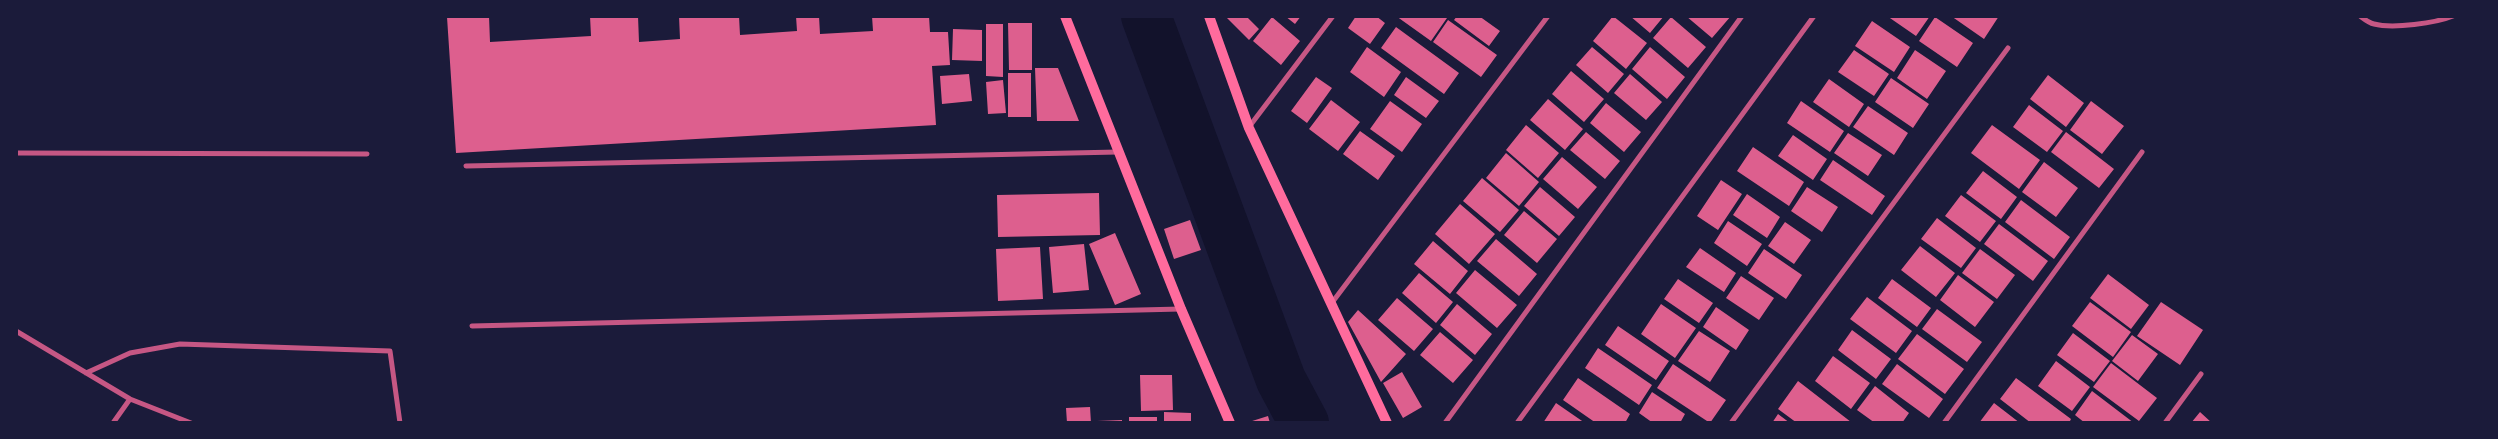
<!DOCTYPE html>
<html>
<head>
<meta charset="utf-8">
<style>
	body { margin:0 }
	#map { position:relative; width:2498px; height:439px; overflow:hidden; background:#1b1b3a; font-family:"IBM Plex Serif",serif }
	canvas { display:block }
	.frame { position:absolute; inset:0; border:18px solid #1b1b3a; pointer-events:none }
</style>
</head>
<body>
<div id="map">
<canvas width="2498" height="439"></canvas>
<div class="frame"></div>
</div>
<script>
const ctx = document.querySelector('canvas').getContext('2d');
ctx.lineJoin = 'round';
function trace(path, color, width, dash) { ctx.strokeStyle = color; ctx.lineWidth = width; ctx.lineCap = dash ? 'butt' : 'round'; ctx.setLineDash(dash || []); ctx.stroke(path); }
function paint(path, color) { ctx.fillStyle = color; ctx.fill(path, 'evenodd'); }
const river = new Path2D(`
	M1146,16l135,364 23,43`);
const building = new Path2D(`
	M489,16l1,26 101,-6 -1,-20h48l1,26 41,-3 -1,-23h60l1,19 57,-4 -1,-15h23l1,18 53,-3 -1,-15h57l1,16h18l2,33 -18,1 4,59 -480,28 -9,-136z
	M1228,16h18l13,13 -10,11 -22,-22z
	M1285,16h16l-6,8z
	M1356,16h20l9,7 -15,21 -22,-16z
	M1396,16h48l3,2 -16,23z
	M1457,16h22l21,15 -11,15 -35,-26z
	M1613,16l34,27 -21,26 -33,-28z
	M1630,16h34l-14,17z
	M1686,16h45l-19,22z
	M1887,16h43l-14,20z
	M1951,16h48l-15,23z
	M1272,17l28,24 -19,24 -28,-24z
	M1671,17l35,30 -18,21 -35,-30z
	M1935,17l38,26 -16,24 -38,-26z
	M1448,20l49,35 -16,22 -48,-35z
	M1872,21l38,26 -16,25 -39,-26z
	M1008,23h24v47h-23z
	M986,24h17v53l-17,-1z
	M1396,27l63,46 -15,21 -63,-46z
	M953,29l29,1v31l-30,-1z
	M1367,47l34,25 -17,25 -34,-25z
	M1592,47l32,27 -16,19 -32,-28z
	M1650,47l35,30 -18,22 -35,-30z
	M1854,50l35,24 -15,22 -36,-24z
	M1915,50l31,21 -19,28 -30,-21z
	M1035,68h23l21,53h-42z
	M1571,71l33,28 -20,23 -32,-28z
	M1008,73h23v44h-23z
	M969,74l3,27 -30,3 -2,-28z
	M1630,74l32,28 -16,18 -32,-27z
	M2048,75l36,28 -18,24 -36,-28z
	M1316,77l16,11 -25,35 -16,-12z
	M1406,77l33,24 -13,17 -32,-23z
	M1891,78l38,26 -16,24 -38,-26z
	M1829,79l35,25 -15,23 -36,-25z
	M1003,80l3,33 -18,1 -2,-32z
	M1548,99l35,30 -18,21 -35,-30z
	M1331,100l29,22 -22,29 -29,-22z
	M1390,101l32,23 -20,28 -32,-23z
	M1801,101l43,30 -14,21 -43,-29z
	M2091,101l33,25 -22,28 -32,-24z
	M1606,103l35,29 -17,20 -34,-29z
	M2029,105l34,26 -16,21 -34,-25z
	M1868,106l40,27 -14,22 -41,-28z
	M1526,125l33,28 -21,25 -32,-28z
	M1992,125l48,35 -21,29 -48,-36z
	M1360,131l35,25 -17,24 -35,-26z
	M1586,132l34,29 -15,18 -35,-29z
	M2066,132l48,37 -15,19 -48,-36z
	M1848,133l34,22 -14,21 -34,-23z
	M1793,135l34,24 -14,21 -35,-24z
	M1753,147l51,35 -15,24 -52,-35z
	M1506,153l33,29 -20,24 -33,-28z
	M1562,157l35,30 -19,22 -35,-30z
	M1833,160l52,36 -13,19 -52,-35z
	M2044,162l34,26 -22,29 -34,-25z
	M1983,171l34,26 -16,22 -35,-26z
	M1482,178l37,32 -19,22 -37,-31z
	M1721,180l21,14 -24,36 -21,-14z
	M1540,187l35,30 -16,19 -35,-30z
	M1807,187l31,20 -16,25 -31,-21z
	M1099,193l1,42 -102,2 -1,-42z
	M1747,194l33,23 -13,21 -34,-23z
	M1961,195l35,26 -16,21 -35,-26z
	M2021,200l49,37 -16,22 -49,-37z
	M1460,204l35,30 -26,30 -34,-30z
	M1524,211l33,28 -20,24 -33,-28z
	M1937,218l39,30 -15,20 -40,-29z
	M1190,220l11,30 -27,9 -10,-30z
	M1728,221l34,23 -15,22 -33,-23z
	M1785,222l26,18 -17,24 -26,-18z
	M1999,224l49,37 -15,20 -49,-37z
	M1115,233l26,61 -26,11 -26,-61z
	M1496,239l41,35 -18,22 -42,-35z
	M1433,241l35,30 -18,23 -36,-30z
	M1084,244l5,46 -36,3 -4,-46z
	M1920,246l35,27 -19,24 -35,-27z
	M1040,247l3,52 -45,2 -2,-52z
	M1700,248l36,25 -12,19 -38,-25z
	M1764,249l38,26 -16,24 -38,-26z
	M1980,249l35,26 -18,24 -35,-26z
	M1475,270l42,35 -20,23 -41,-35z
	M1419,273l34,29 -17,21 -34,-30z
	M2108,274l41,31 -18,24 -41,-31z
	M1958,275l36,27 -19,25 -35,-27z
	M1741,276l33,22 -15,22 -33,-22z
	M1678,279l35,24 -14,20 -35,-24z
	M1892,279l39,29 -14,19 -39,-29z
	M1867,297l45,34 -16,22 -46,-34z
	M1397,298l36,31 -19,22 -36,-31z
	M2090,302l41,30 -18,25 -41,-31z
	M2161,302l42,28 -23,35 -43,-29z
	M1457,304l35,30 -17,21 -35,-30z
	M1661,304l35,24 -21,30 -34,-24z
	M1716,307l33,23 -13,20 -33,-23z
	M1937,309l45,33 -15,20 -45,-33z
	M1358,310l48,44 -25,28 -33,-60z
	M1618,326l51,35 -13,19 -51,-35z
	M1852,330l39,29 -15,20 -38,-29z
	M1699,331l31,20 -20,31 -32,-21z
	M1440,332l33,28 -20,23 -33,-28z
	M2073,333l37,28 -16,21 -37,-27z
	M1917,334l47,35 -19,25 -47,-35z
	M2132,335l26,19 -20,27 -26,-20z
	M1598,348l54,37 -13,20 -54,-37z
	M1833,356l37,27 -19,26 -36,-28z
	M2056,361l34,26 -18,24 -34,-25z
	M2111,363l46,35 -18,23 -46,-34z
	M1673,364l53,36 -16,23 -53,-35z
	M1897,364l46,35 -14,19 -47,-34z
	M1402,372l20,35 -19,11 -20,-35z
	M1140,375h32l1,35 -32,1z
	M1578,378l52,36 -5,9h-29l-33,-23z
	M2016,378l55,41 -2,4h-38l-31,-24z
	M1798,381l53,41 -1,1h-53l-19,-14z
	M1875,386l34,27 -7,10h-27l-18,-13z
	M2092,391l42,32h-49l-10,-8z
	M1652,392l33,22 -5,9h-27l-14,-10z
	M1556,403l29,20h-42z
	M1994,403l26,20h-41z
	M1090,407l1,16h-24l-1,-15z
	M1164,412l27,1v10h-27z
	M2200,412l12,11h-21z
	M1778,414l12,9h-18z
	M1268,416l2,7h-21v-1z
	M1129,417h28v6h-28z
	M1122,420v3h-25v-2z`);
const minor = new Path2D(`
	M2360,16c4,3 9,7 14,8 19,5 62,-1 79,-8
	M1249,127l84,-111
	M16,153l351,1
	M466,166l652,-14
	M1331,304l217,-288
	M472,326l709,-17
	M16,331l114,68 61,24
	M86,373l44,-20 50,-9 210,7 10,72
	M113,423l17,-24
	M1445,423l297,-407
	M1517,423l297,-407
	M1731,423l277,-375
	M1944,423l198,-271
	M2165,423l36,-49`);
const secondary = new Path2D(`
	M1065,16l116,293 49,114
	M1209,16l40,112 138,295`);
trace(river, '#12122b', 50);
paint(building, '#dd5f8e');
trace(minor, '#c65784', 5);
trace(secondary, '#ff6b9d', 10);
</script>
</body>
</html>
